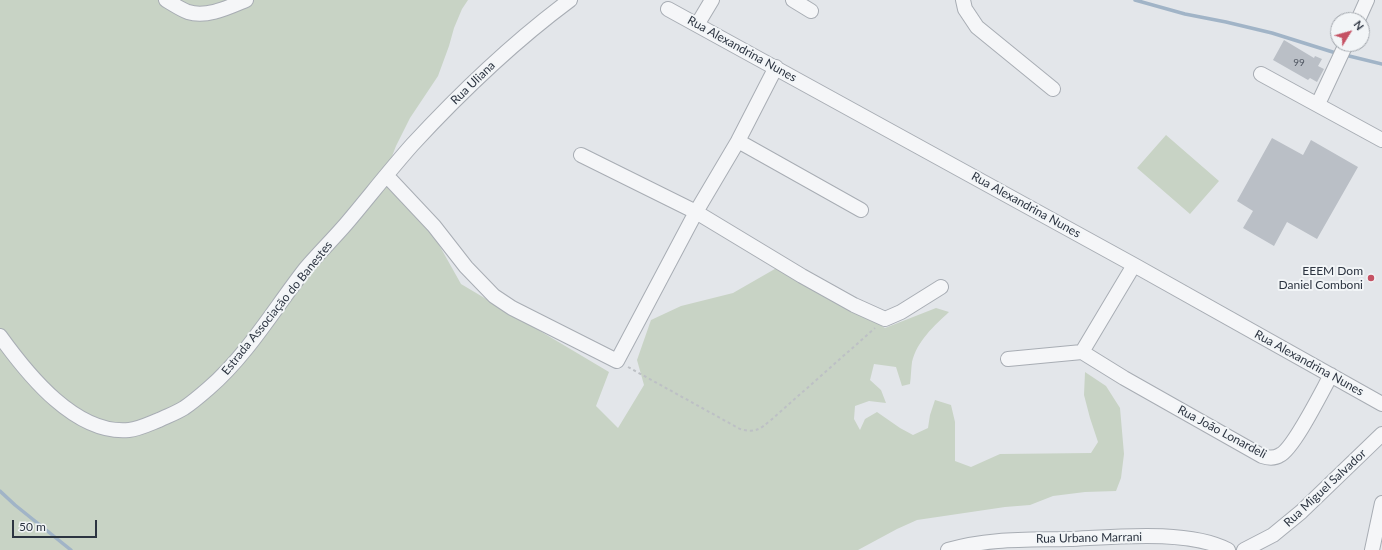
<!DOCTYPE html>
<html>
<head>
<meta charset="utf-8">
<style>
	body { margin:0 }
	#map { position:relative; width:1382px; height:550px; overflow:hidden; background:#e3e6ea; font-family:Lato,sans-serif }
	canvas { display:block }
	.north { position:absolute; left:1330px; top:12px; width:40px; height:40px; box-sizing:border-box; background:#f2f5f7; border:1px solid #a3a8ae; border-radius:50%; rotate:53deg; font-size:11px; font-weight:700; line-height:16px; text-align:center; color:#2c3441 }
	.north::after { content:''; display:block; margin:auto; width:14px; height:18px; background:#c55264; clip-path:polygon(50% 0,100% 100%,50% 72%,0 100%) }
	.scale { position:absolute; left:12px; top:520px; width:85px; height:18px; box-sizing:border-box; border:2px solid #2c3441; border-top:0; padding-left:5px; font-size:12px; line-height:14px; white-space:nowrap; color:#2c3441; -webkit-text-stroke:3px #f2f5f7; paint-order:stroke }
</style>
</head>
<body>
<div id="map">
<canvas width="1382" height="550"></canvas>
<div class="north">N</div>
<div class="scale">50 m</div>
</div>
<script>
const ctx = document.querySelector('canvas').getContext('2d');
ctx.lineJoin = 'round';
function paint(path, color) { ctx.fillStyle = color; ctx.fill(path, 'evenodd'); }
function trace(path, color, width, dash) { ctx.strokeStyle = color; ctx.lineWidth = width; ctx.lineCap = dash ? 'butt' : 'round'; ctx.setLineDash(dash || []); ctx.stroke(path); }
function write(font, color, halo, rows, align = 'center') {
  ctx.font = font + ' Lato,sans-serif'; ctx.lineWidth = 4; ctx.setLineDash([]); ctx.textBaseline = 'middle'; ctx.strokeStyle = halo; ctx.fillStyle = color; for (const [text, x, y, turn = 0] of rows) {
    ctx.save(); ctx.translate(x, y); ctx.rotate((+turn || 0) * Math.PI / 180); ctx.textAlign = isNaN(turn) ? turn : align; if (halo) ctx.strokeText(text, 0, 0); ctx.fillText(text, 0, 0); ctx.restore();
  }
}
const green = new Path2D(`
	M0,0h468l-6,9 -8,19 -5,18 -11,30 -28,42 -14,28 -7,18 4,15 22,23 46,82 148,88 -13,34 22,22 26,-43 -7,-25 14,-40 30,-14 52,-13 47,-27 68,38 37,24 51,-20 13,4c-15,14 -32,29 -37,50 -1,7 -1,15 -2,22l-8,2 -6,-19 -22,-3 -4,16 11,10 5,13 -17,-2 -14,5 -1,13 6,11 5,-11 12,-7 23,16 13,7 15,-7 2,-13 5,-15 16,5 4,17v39l16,6 29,-13 91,-1 7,-11 -8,-24 -6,-23 1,-23 21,14 14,22 4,46 -3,24 -5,13 -31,1 -32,4 -23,9 -25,2 -88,13 -20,9 -39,21h-858z
	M1166,135l53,46 -29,33 -53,-46z`);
const stream = new Path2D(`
	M1135,0l50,14 41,8 46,11 67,21
	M1345,55l37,9
	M0,491l15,14 56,45`);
const building = new Path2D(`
	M1284,40l30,18 1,-2 7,3 -4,7 6,3 -7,13 -7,-4 -2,2 -35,-20z
	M1272,138l31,17 8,-15 47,27 -41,72 -30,-17 -13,24 -31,-18 10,-17 -16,-10z`);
const path = new Path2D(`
	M628,367l112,62c15,4 19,1 31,-9l104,-92`);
const minor = new Path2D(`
	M166,0c7,4 14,9 22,12 19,6 41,-5 58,-12
	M793,0l18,11
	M963,0l2,9 12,18 76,62
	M668,9l466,256 248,139
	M1358,20l9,-20
	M697,25l15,-25
	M1261,74l121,66
	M1318,104l28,-60
	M738,141l123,69
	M581,155l115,57 106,64 52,29 31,14 16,-7 40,-25
	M387,176l47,50 32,41 28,29 18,12 105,53 79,-149 42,-71 38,-74
	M0,336c28,39 76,99 129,94 10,-1 20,-6 30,-10 8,-4 17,-7 25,-12 9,-6 17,-13 25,-20 39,-34 65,-79 97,-120 13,-15 27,-29 40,-44 22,-26 43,-53 66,-79 49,-53 100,-102 158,-145
	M1082,352l42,26 138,78c6,2 12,3 18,-1 14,-7 42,-64 51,-80
	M1008,359l74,-7 52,-87
	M948,550c40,-12 80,-10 121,-11 45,-2 119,-10 159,11
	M1244,550l29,-15 28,-23 81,-78
	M1372,550l10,-47`);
const markers = [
	[1371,278,4,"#c55264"]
];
const numberNames = [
	["99",1299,63]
];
const streetNames = [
	["Rua Alexandrina Nunes",742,49,29],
	["Rua Uliana",473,83,-44],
	["Rua Alexandrina Nunes",1026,205,29],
	["Estrada Associação do Banestes",277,308,-51],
	["Rua Alexandrina Nunes",1309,363,29],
	["Rua João Lonardeli",1222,432,28],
	["Rua Miguel Salvador",1325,488,-43],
	["Rua Urbano Marrani",1089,538,-1]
];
const poiNames = [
	["EEEM Dom",1363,271],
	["Daniel Comboni",1363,285]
];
paint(green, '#c8d3c5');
trace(stream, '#a1b4c7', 3.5);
paint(building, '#babfc6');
trace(minor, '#a8adb4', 16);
trace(path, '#bdc0c5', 2, [3, 3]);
trace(minor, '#f5f6f8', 14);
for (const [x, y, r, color] of markers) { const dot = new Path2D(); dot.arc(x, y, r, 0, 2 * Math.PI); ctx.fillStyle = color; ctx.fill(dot); trace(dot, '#f2f5f7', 1.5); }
write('10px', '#505762', null, numberNames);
write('12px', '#2c3441', '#f2f5f7', streetNames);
write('12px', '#2c3441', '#f2f5f7', poiNames, 'right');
</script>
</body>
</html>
